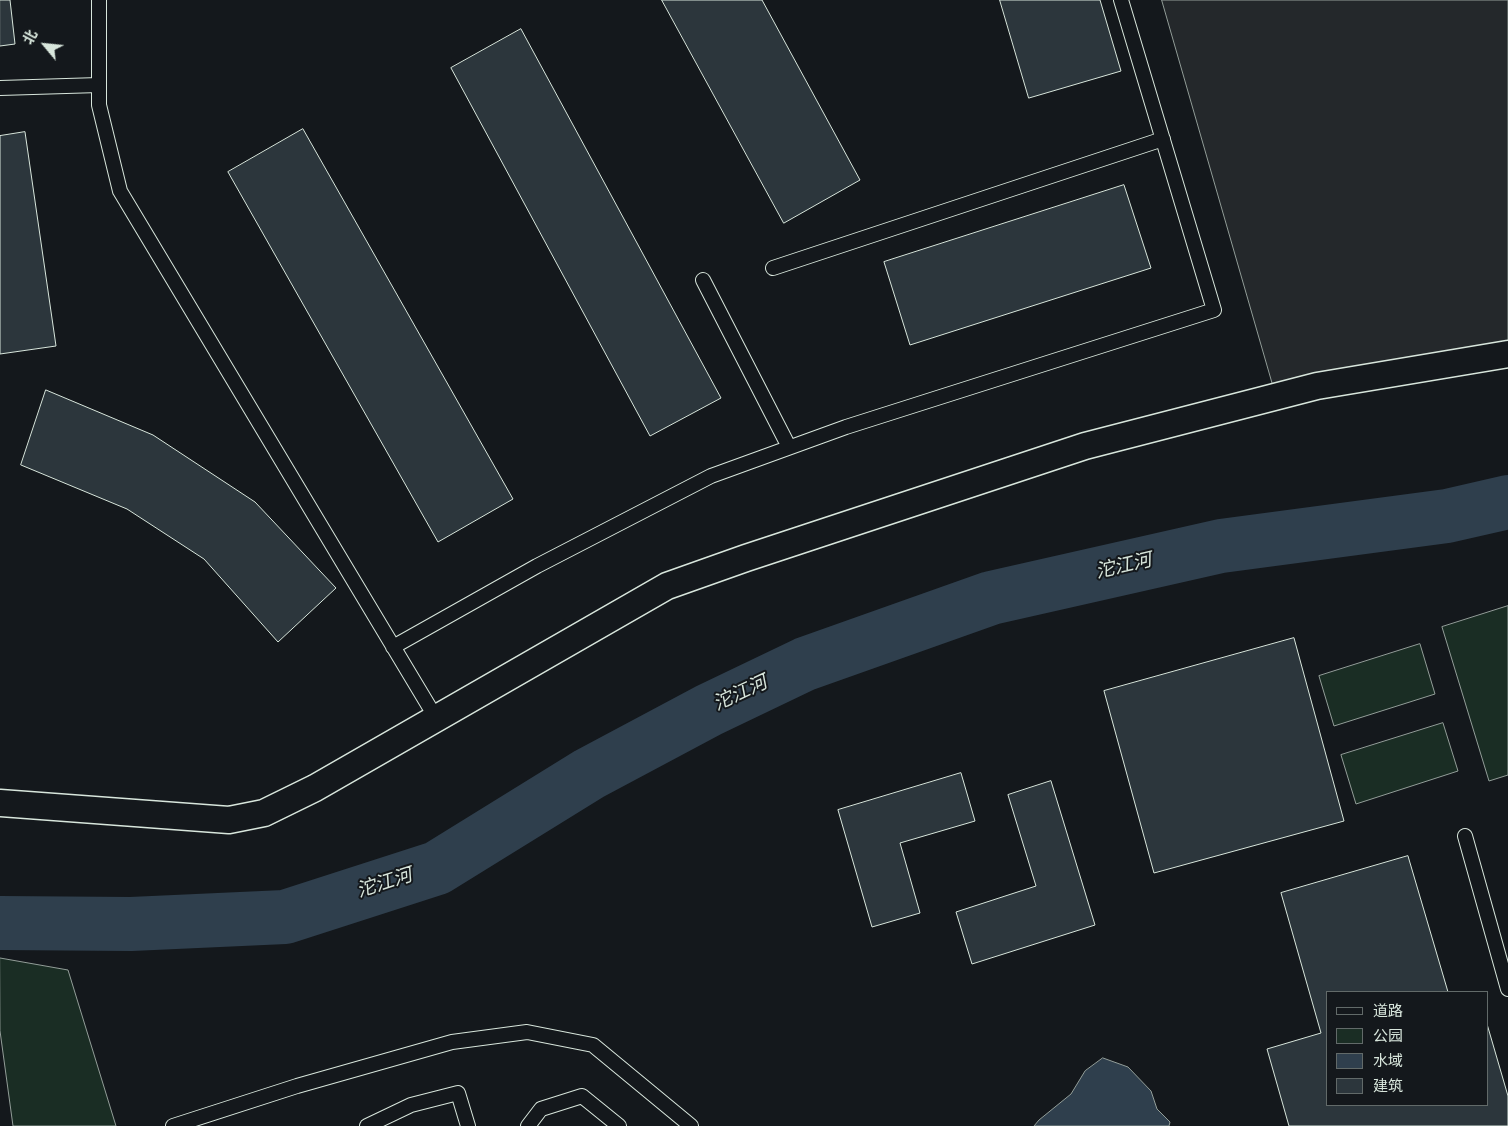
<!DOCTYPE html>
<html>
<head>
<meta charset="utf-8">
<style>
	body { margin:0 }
	#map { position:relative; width:1508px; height:1126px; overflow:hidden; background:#14181c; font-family:Overpass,"Noto Sans SC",sans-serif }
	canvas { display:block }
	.legend { position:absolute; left:1326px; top:991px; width:162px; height:115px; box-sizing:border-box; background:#14181c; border:1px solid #626a69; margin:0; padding:6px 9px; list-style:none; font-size:15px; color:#d8e6dc }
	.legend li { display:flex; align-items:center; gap:10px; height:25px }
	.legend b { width:25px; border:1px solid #626a69 }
	.north { position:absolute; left:20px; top:20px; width:50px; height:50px; -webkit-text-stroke:4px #14181c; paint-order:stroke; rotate:298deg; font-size:14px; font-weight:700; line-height:20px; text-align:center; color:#d8e6dc }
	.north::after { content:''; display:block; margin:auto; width:18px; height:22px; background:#d8e6dc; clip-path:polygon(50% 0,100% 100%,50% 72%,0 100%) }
</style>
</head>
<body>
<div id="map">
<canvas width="1508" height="1126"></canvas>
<ul class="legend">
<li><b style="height:6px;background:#14181c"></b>道路</li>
<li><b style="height:14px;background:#1a2d24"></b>公园</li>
<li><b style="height:14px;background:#2f3f4d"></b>水域</li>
<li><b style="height:14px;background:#2c363c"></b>建筑</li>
</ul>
<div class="north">北</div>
</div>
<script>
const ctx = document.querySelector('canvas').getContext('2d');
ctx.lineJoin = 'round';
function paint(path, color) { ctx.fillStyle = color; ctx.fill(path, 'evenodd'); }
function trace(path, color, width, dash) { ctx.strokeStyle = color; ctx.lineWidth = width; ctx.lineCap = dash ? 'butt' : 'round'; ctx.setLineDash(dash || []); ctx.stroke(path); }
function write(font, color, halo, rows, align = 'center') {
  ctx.font = font + ' Overpass,"Noto Sans SC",sans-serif'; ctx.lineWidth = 4; ctx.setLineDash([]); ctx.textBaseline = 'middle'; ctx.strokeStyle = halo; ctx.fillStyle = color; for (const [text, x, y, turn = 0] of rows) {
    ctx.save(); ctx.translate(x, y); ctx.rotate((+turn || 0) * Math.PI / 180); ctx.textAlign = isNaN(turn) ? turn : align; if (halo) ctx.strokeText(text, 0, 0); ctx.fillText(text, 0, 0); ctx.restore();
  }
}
const green = new Path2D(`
	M1508,606v169l-19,6 -47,-154z
	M1420,644l15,50 -101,32 -15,-50z
	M1443,723l15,48 -102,33 -15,-49z
	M0,958l68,12 48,156h-103l-13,-95z`);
const parking = new Path2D(`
	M1162,0h346v342l-235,43z`);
const water = new Path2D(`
	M1103,1058l25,9 23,24 6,18 13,13 -1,4h-135l5,-6 32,-26 14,-23z`);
const river = new Path2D(`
	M0,923l131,1 154,-7 152,-49 152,-94 120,-64 96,-46 186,-66 230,-52 226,-30 61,-14`);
const building = new Path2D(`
	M0,0h10l5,44 -15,2z
	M662,0h100l98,180 -76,43z
	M1000,0h100l21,71 -92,27z
	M521,29l200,369 -71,38 -199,-368z
	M303,129l210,370 -75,43 -210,-370z
	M25,132l31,214 -56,8v-218z
	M1124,185l27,83 -241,77 -26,-83z
	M46,390l107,45 102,67 81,86 -58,54 -74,-83 -77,-50 -106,-44z
	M1294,638l50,183 -190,52 -50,-182z
	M961,773l14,48 -75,22 20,70 -48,14 -34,-117z
	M1051,781l44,144 -123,39 -16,-52 80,-26 -28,-91z
	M1408,856l40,136h-121v113h160v-81l21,72v30h-219l-22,-77 54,-16 -40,-140z`);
const service = new Path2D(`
	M99,0v105l21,86 316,527
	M0,88l99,-3
	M773,268l390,-129
	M703,280l86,167
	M393,647l144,-81 174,-90 135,-49 368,-117 -93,-310
	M1465,836l43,153
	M173,1126l124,-40 155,-44 75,-10 66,13 98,81
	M367,1126l44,-21 47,-12 10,33
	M528,1126l13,-17 41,-13 37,30`);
const minor = new Path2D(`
	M0,803l229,17 35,-7 51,-25 352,-202 79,-28 339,-112 232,-60 191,-32`);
const waterNames = [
	["沱江河",1124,568,-13],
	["沱江河",741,695,-25],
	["沱江河",385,885,-18]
];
paint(green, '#1a2d24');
trace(green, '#939e99', 1);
paint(parking, '#24282b');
trace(parking, '#939e99', 1);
paint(water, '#2f3f4d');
trace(water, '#939e99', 1);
trace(river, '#2f3f4d', 54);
paint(building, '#2c363c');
trace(building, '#d8e6dc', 1);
trace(service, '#d8e6dc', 16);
trace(minor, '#d8e6dc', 29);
trace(service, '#14181c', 14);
trace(minor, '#14181c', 26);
write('italic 19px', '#d8e6dc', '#14181c', waterNames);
</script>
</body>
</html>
